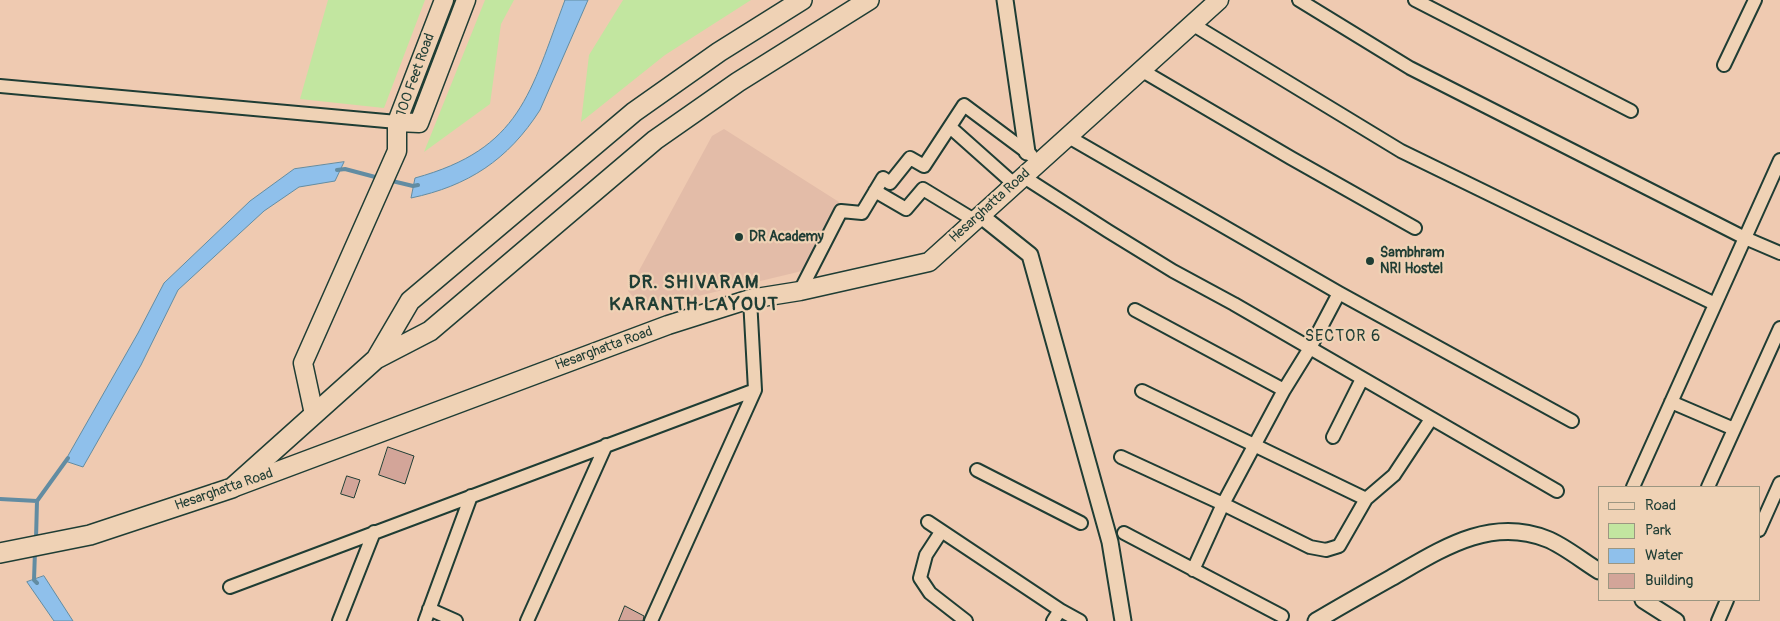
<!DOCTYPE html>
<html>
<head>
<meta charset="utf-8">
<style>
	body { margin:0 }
	#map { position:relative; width:1780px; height:621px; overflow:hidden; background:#efcab1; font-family:Pangolin,sans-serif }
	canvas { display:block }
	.legend { position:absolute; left:1598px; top:486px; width:162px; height:115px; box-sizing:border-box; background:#efd2b5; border:1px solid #9c9681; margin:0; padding:6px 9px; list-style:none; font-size:15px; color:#1f3d34 }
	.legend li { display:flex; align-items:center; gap:10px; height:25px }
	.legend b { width:25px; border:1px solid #9c9681 }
</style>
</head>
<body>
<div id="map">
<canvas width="1780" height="621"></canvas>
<ul class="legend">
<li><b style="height:6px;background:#efd2b5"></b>Road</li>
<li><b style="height:14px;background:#c2e6a0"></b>Park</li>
<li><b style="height:14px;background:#8fc0eb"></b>Water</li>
<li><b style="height:14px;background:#d3a599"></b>Building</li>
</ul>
</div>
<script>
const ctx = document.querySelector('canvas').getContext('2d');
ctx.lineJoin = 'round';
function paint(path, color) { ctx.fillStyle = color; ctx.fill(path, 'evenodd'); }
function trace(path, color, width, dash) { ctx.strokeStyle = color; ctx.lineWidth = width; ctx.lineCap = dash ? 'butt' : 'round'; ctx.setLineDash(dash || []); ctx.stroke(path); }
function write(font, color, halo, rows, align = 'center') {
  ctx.font = font + ' Pangolin,sans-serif'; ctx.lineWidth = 4.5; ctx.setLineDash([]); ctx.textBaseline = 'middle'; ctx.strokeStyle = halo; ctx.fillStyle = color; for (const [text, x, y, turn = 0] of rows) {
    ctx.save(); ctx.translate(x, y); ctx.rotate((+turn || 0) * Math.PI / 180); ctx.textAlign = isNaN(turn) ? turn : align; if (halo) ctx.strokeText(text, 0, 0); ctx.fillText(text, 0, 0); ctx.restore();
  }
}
const built = new Path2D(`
	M724,129l115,73 -37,69 -158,38 -16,-18 84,-155z`);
const green = new Path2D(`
	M328,0h97l-41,108 -84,-9z
	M485,0h29l-13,24 -11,80 -66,48z
	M623,0h128l-86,55 -84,67 8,-67z`);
const water = new Path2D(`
	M565,0h23l-48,110c-32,50 -72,76 -129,88l4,-20c106,-29 115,-85 150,-178z
	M344,162l-9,19 -36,6 -35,24 -86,79 -37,75 -58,102 -18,-6 73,-128 26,-50 86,-82 44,-32z
	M44,576l29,45h-19l-27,-39z`);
const stream = new Path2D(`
	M337,170l8,-1 34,9
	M388,180l25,6 5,-1
	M0,499l37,2
	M36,539l1,-38 31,-43
	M35,551l-1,29 3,3`);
const building = new Path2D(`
	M388,447l26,9 -9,28 -26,-9z
	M347,476l13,4 -6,18 -13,-4z
	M625,606l19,10 -1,5h-24z`);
const minor = new Path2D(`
	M1299,0l111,68 335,170 35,15
	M1415,0l216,111
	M1192,24l209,127 314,153
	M1724,65l31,-65
	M1141,70l150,88 124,70
	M0,86l397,36
	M950,127l64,57
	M1067,136l272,157 233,128
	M1025,174l2,5 81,52 65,40 61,33 323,187
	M875,191l31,18 17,-20 51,31
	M800,291l41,-80 21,2 21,-35 7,5 20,-25 14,8 40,-61 67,50
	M1135,310l149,80
	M1142,391l224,108 28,-24 37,-56
	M1671,402l63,27
	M1333,437l29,-58
	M1121,457l102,47 87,43 16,3 13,-4 27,-47
	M977,470l104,53
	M1633,487l147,-327
	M1708,487l72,-159
	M928,522l132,88
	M1759,530l21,-47
	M941,532l-15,23 -6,23 10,15 36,28
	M1124,533l158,83
	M1193,570l30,-66 61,-114 26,-42 29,-55
	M230,587l525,-197
	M429,609l27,12
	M339,621l35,-89
	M425,621l46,-125
	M527,621l79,-176
	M651,621l104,-231 -5,-91
	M1053,621l7,-11 20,11
	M1718,621l9,-21`);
const tertiary = new Path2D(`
	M1005,0l22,152
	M980,215l50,40 80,287 13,79
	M1643,600l33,21
	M1316,621c25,-15 50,-29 75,-43 49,-28 98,-62 156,-39 16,6 37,23 52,32`);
const secondary = new Path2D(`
	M397,122l22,1 47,-123
	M314,414l-11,-51 94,-212v-29l47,-122
	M235,487l433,-162 82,-26 50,-8 129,-29 290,-262`);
const primary = new Path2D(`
	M376,359l34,-58 224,-189 85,-60 83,-52
	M0,553l90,-18 142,-47 144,-129 54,-28 225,-191 83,-58 131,-82`);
const markers = [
	[739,237,5,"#1f3d34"],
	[1370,261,5,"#1f3d34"]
];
const streetNames = [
	["100 Feet Road",416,75,-70],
	["Hesarghatta Road",990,206,-42],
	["Hesarghatta Road",604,349,-20],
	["Hesarghatta Road",224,490,-19]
];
const poiNames = [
	["DR Academy",749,237],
	["Sambhram",1380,253],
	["NRI Hostel",1380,269]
];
const quarterNames = [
	["SECTOR 6",1343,337]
];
const districtNames = [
	["DR. SHIVARAM",694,283],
	["KARANTH LAYOUT",694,305]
];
paint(built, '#e3bca8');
paint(green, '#c2e6a0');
paint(water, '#8fc0eb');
trace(water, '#628ca2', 1);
trace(stream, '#628ca2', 4);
paint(building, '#d3a599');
trace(building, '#1f3d34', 1);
trace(minor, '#1f3d34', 16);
trace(tertiary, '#1f3d34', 19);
trace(secondary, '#1f3d34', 21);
trace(primary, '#1f3d34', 22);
trace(minor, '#efd2b5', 12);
trace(tertiary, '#efd2b5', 15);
trace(secondary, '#efd2b5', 18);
trace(primary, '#efd2b5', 19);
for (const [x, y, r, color] of markers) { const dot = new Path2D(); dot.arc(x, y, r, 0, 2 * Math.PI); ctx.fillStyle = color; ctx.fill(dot); trace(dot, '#efd2b5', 2); }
write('14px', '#1f3d34', '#efd2b5', streetNames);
write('bold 14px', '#1f3d34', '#efd2b5', poiNames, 'left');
ctx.letterSpacing = '1px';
write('16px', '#1f3d34', '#efd2b5', quarterNames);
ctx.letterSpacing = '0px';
ctx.letterSpacing = '1px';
write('bold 19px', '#1f3d34', '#efd2b5', districtNames);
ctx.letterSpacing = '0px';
</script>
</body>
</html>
